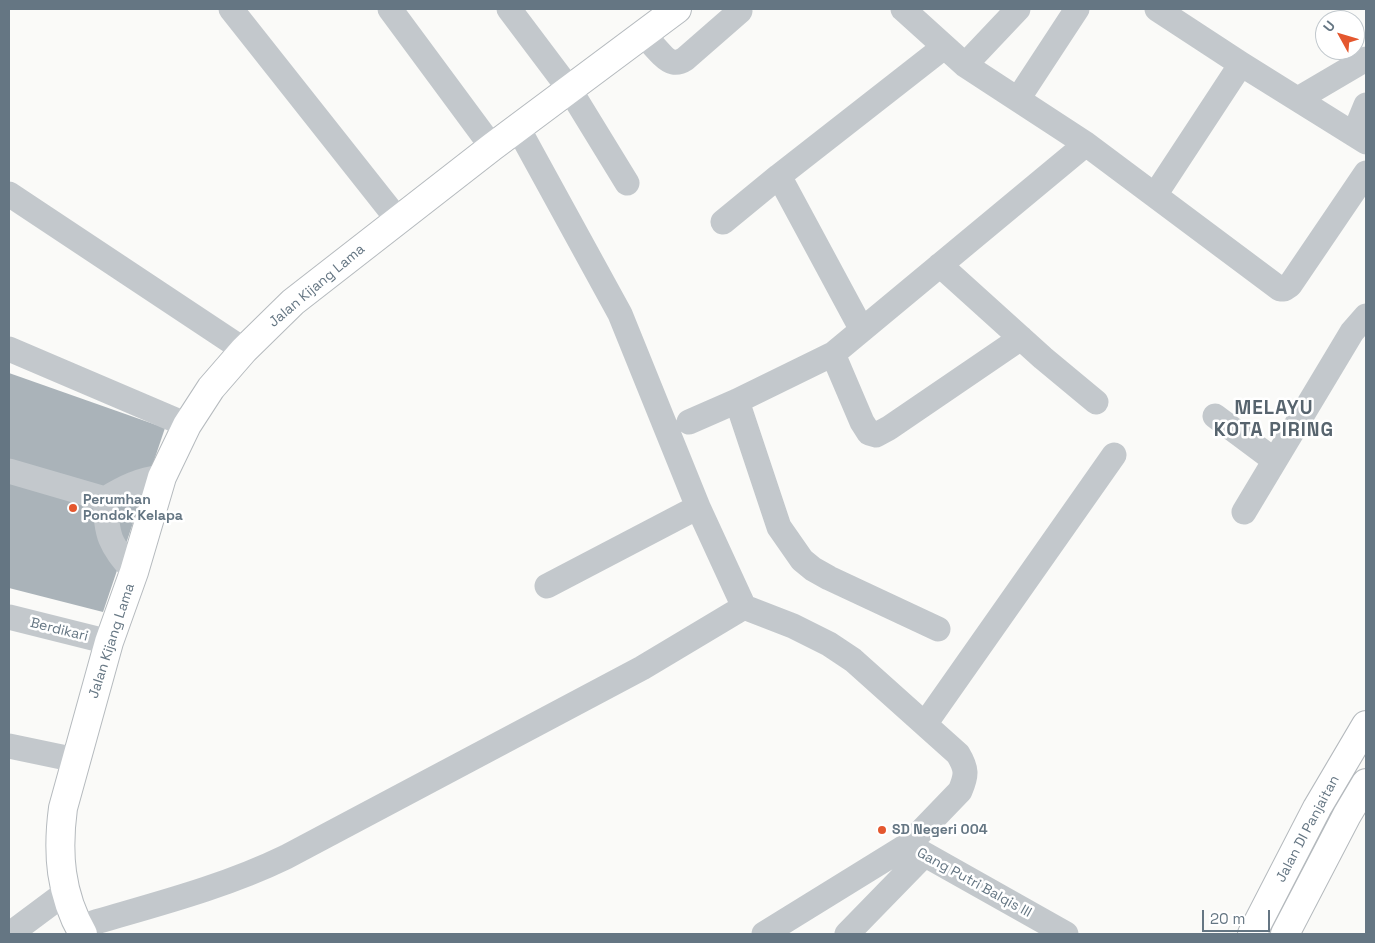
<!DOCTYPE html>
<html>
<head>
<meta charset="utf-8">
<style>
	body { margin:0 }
	#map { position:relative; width:1375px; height:943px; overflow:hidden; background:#fafaf8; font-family:"Space Grotesk",sans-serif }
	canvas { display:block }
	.frame { position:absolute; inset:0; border:10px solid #657683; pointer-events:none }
	.north { position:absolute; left:1315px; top:10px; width:50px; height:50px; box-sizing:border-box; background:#fff; border:1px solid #c1c8cd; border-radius:50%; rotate:309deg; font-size:14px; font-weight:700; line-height:20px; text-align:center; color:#657683 }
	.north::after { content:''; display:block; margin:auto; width:18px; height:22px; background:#e4572e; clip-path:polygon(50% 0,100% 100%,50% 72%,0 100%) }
	.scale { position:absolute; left:1202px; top:910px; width:68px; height:22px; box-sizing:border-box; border:2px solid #657683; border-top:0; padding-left:6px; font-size:15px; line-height:18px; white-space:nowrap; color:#657683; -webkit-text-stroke:4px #fff; paint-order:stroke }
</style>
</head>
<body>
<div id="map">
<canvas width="1375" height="943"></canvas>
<div class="frame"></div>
<div class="north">U</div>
<div class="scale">20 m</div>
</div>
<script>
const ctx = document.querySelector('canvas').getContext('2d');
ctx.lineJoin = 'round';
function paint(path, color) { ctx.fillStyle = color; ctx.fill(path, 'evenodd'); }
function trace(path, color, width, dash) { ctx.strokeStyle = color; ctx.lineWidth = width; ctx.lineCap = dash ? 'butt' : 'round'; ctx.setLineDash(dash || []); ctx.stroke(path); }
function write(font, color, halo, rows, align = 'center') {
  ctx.font = font + ' "Space Grotesk",sans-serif'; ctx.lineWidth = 5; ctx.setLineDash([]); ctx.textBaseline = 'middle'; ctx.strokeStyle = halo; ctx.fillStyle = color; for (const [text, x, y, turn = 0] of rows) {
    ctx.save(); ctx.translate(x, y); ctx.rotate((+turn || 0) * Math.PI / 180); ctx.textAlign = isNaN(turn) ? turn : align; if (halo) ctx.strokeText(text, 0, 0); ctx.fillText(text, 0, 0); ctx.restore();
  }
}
const building = new Path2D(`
	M9,373l156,55 -62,184 -94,-24z`);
const minor = new Path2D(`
	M231,9l167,211
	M390,9l102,138
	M509,9l61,81 57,93
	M903,9l62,56 121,79 194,145h4l6,-4 76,-112
	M1157,9l84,55 125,78
	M643,34c7,7 22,27 30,28 5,1 9,-1 12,-3l55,-48 -2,-2
	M965,65l53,-56
	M1018,99l59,-90
	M1298,99l68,-40
	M518,128l102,186 78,193
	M1354,134l12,-29
	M779,176l83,154
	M9,194l235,156
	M1155,195l86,-131
	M723,222l56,-46 165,-129
	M940,265l103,93 53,44
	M9,349l178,76
	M833,354l29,68 7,11 7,2 13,-7 132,-90
	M737,401l42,126 23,33 11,9 16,9 109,51
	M1215,416l59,44
	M689,422l48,-21 96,-47 253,-210
	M9,471l96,28
	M1244,512l108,-180 14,-16
	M134,572c-25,-29 -27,-34 -29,-73 20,-12 34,-19 57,-22
	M547,586l151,-79 46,100
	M9,617l100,25
	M925,724l189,-269
	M9,746l67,14
	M908,845l158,89
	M79,927c70,-21 141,-38 207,-70l356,-189 102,-61 49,19 36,18 24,16 105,94c9,15 9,21 2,37l-52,54 -144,89
	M10,934l55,-41
	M847,934l77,-79`);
const major = new Path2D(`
	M83,934c-23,-40 -26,-81 -20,-126l46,-166 25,-70 28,-95 25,-52 24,-37 33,-38 49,-48 199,-155 185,-138`);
const highway = new Path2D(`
	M1252,934l65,-126 49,-83
	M1285,934l62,-119 19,-32`);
const markers = [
	[73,508,5,"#e4572e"],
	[882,830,5,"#e4572e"]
];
const streetNames = [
	["Jalan Kijang Lama",317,286,-40],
	["Berdikari",59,630,14],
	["Jalan Kijang Lama",112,641,-72],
	["Jalan DI Panjaitan",1308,829,-62],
	["Gang Putri Balqis III",974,883,29]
];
const poiNames = [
	["Perumhan",83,500],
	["Pondok Kelapa",83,516],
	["SD Negeri 004",892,830]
];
const districtNames = [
	["MELAYU",1274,409],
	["KOTA PIRING",1274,431]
];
paint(building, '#aab3b9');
trace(major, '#b5babe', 30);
trace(highway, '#b4b9bd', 30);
trace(minor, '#c3c8cc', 25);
trace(major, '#fff', 28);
trace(highway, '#fff', 28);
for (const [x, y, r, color] of markers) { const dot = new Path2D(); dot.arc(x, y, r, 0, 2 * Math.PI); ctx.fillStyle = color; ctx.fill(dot); trace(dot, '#fff', 2); }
write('14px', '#657683', '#fff', streetNames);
write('bold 14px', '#657683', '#fff', poiNames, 'left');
ctx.letterSpacing = '1px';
write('bold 19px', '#57646e', '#fff', districtNames);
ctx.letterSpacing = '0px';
</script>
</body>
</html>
